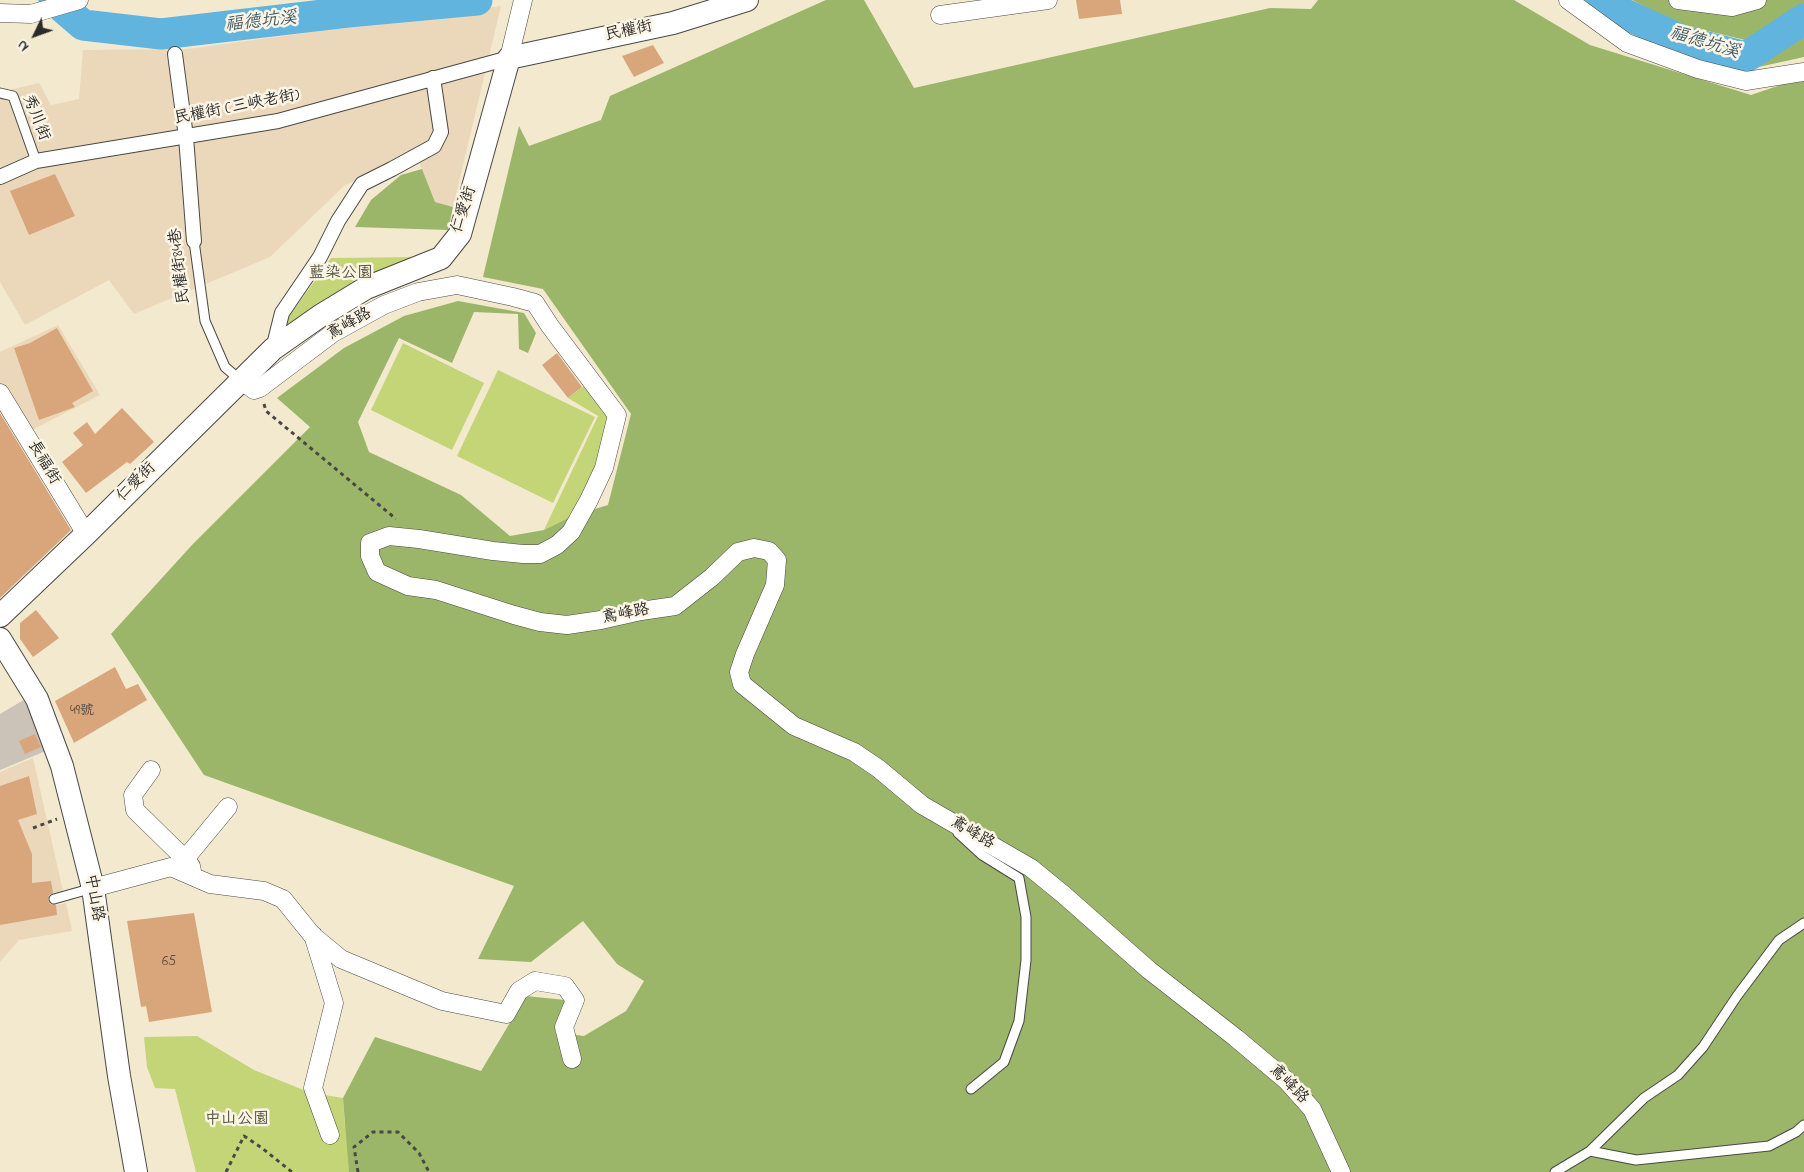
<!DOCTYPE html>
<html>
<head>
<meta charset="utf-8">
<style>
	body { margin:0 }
	#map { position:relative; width:1804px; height:1172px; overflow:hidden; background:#f2e9cf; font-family:"Indie Flower",sans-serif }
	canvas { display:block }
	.north { position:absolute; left:10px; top:10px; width:50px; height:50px; -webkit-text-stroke:4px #fcf5e5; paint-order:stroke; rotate:228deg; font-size:14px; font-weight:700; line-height:20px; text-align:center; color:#2b2b2b }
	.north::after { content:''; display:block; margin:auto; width:18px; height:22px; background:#2b2b2b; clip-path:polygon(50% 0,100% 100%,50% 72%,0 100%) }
</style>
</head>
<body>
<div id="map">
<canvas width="1804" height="1172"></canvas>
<div class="north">N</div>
</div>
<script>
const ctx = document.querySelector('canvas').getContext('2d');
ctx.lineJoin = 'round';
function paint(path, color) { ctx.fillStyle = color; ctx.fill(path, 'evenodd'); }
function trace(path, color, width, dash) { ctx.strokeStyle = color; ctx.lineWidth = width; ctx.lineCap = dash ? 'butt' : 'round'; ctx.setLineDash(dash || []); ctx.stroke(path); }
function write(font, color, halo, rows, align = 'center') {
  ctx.font = font + ' "Indie Flower","LXGW WenKai TC",sans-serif'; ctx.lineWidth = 5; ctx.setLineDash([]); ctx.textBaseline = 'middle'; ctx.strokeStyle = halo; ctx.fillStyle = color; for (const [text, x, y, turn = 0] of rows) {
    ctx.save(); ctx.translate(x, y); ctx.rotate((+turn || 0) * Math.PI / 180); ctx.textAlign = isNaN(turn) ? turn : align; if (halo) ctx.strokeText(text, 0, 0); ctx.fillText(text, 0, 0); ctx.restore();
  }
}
const built = new Path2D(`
	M501,6l-48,201 -18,-5 -19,-48 -72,32 -74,71 -136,57 -25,-34 -84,45 -25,-43v-190l39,-9 12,22 28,-6 4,-49 105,-1z
	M58,325l42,70 -72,37 -28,-45v-35z
	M33,758l30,133 -10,2 3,12 10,-2 6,28 -53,9 -19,22v-190z`);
const industrial = new Path2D(`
	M27,698l21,52 -48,20v-56z`);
const green = new Path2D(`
	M420,257l-136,72v-5l47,-66z
	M403,343l81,40 -32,67 -81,-40z
	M498,370l97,47 -42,86 -96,-47z
	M585,385l24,31 -12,50 -25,50 -28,14 54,-114 -30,-18z
	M197,1036l57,34 57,23 32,5 2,27 183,47h-332l-21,-83 -20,-1 -8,-21 -3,-30z`);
const forest = new Path2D(`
	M826,0h38l50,88 356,-80 41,1 7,-9h196l76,45 161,50 53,-18v1095h-1455l-6,-74 32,-61 106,34 45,-75 39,4 -10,32 29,4 42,-25 18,-30 -27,-17 -34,-43 -52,41 -53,-3 36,-73 -310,-111 -93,-141 81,-89 118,-118 -33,-29 67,-50 60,-32 54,-15 66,12 12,20 -8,20 -9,-4 -1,-35 -44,-2 -22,51 -53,-25 -41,84 11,30 92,43 49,41 34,-6 28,-14 36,-11 23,-91 -88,-125 -60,-12 36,-151 10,20 72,-26 9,-24z
	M1632,0h172v7l-59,33 -66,-16z
	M1804,35v22l-50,11z
	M422,169l13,33 18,5 -5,23 -93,-3 16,-27 30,-25z`);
const river = new Path2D(`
	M54,0l29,25 78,9 187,-22 129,-12
	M1600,0l7,6 77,35 62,16 58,-38`);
const building = new Path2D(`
	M1076,0h44l2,14 -43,5z
	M653,45l11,18 -30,14 -12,-21z
	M55,174l20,42 -46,19 -19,-44z
	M57,328l36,63 -21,12 3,4 -36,13 -25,-72 16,-5z
	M557,353l25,34 -14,11 -26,-33z
	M122,408l32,34 -24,22 -3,-2 -41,31 -24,-31 21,-17 -10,-12 14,-11 8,12z
	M0,413l71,117 -71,68z
	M36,610l23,28 -26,19 -13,-18v-16z
	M115,667l11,22 12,-5 9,16 -73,43 -19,-42z
	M35,734l6,13 -16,7 -6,-13z
	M29,776l8,38 -19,6 14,34v29l19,-2 2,12 -4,2 -1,5 2,4 6,1 1,10 -57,10v-139z
	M194,913l18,99 -63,10 -3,-16 -5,1 -14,-86z`);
const path = new Path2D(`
	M264,404l2,7 130,108
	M33,828l24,-9
	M226,1172l18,-36 18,12 30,24
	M358,1172l-4,-25 19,-15h25l21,21 10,19`);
const service = new Path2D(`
	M0,93l13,3 23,65
	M194,241l11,80 20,46 15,13
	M958,833l24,22 37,23 7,39v43l-7,61 -15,41 -33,27
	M54,899l39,-11
	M1590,1151l54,-53 34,-23 25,-28 34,-51 42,-56 25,-17
	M1555,1172l35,-21 46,9 133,-14 27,-14 8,-7`);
const pedestrian = new Path2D(`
	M175,54l11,83 8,104
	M0,177l36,-16 242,-40 231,-63
	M273,349l9,-36 38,-56 18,-36 24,-37 30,-15 42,-23 7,-14 -8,-54`);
const minor = new Path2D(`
	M1568,0l59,43 71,26 48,12 58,-9
	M1678,0l54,7 25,-7
	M0,13l31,1 48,-14
	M940,15l108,-15
	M509,58l14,-58
	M241,380l13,10 6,-2 73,-55 51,-28 34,-13 39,-7 56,12 22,6 15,23 67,89 -13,53 -15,32 -18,32 -14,13 -17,9h-17l-30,-3 -74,-12 -30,-3 -19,7v13l7,16 31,14 28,4 78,25 26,7 27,3 34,-5 40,-9 34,-5 37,-29 26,-25 16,-4 15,3 8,9 -2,25 -30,69 -6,18 3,12 52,42 60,26 25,17 43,36 109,63 33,27 85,75 87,68 50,42 26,29 29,63
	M0,393l86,141
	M151,770l-18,25 2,15 50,49 6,7 2,10
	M185,859l43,-52
	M93,888l78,-21 39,17 54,7 19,8 29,36 29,24 101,42 64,13 13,-23 16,-10 30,5 10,14 -11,27 8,32
	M313,935l21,68 -21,85 17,47`);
const tertiary = new Path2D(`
	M0,616l86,-82 187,-185 47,-33 46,-28 75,-30 19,-24 49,-176 164,-35 74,-23
	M0,639l37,60 25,67 31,122 26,188 17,96`);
const numberNames = [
	["49號",82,712],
	["65",169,963]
];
const streetNames = [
	["民權街",629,32,-12],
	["民權街 (三峽老街)",237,108,-11],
	["秀川街",35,118,68],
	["仁愛街",465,210,-72],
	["民權街84巷",181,266,-97],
	["鳶峰路",350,325,-30],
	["長福街",43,463,59],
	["仁愛街",137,483,-45],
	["鳶峰路",626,615,-11],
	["鳶峰路",972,834,30],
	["中山路",93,898,80],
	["鳶峰路",1288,1085,45]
];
const parkNames = [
	["藍染公園",341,274],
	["中山公園",237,1120]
];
const waterNames = [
	["福德坑溪",261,23,-6],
	["福德坑溪",1704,44,17]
];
paint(built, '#ebd8ba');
paint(industrial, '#cbc3b8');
paint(green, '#c4d577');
paint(forest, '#9bb668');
trace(river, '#61b4dd', 31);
paint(building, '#d9a67b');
trace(service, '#494844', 11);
trace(pedestrian, '#494844', 16);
trace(minor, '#494844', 19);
trace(tertiary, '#494844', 24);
trace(path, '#494844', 3, [4, 4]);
trace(service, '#fff', 9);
trace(pedestrian, '#fff', 14);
trace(minor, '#fff', 18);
trace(tertiary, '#fff', 22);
write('14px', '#564a3f', null, numberNames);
write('16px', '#2b2b2b', '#fcf5e5', streetNames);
write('16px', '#51563e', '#fcf5e5', parkNames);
write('italic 18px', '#3e5b69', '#fcf5e5', waterNames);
</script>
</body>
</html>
